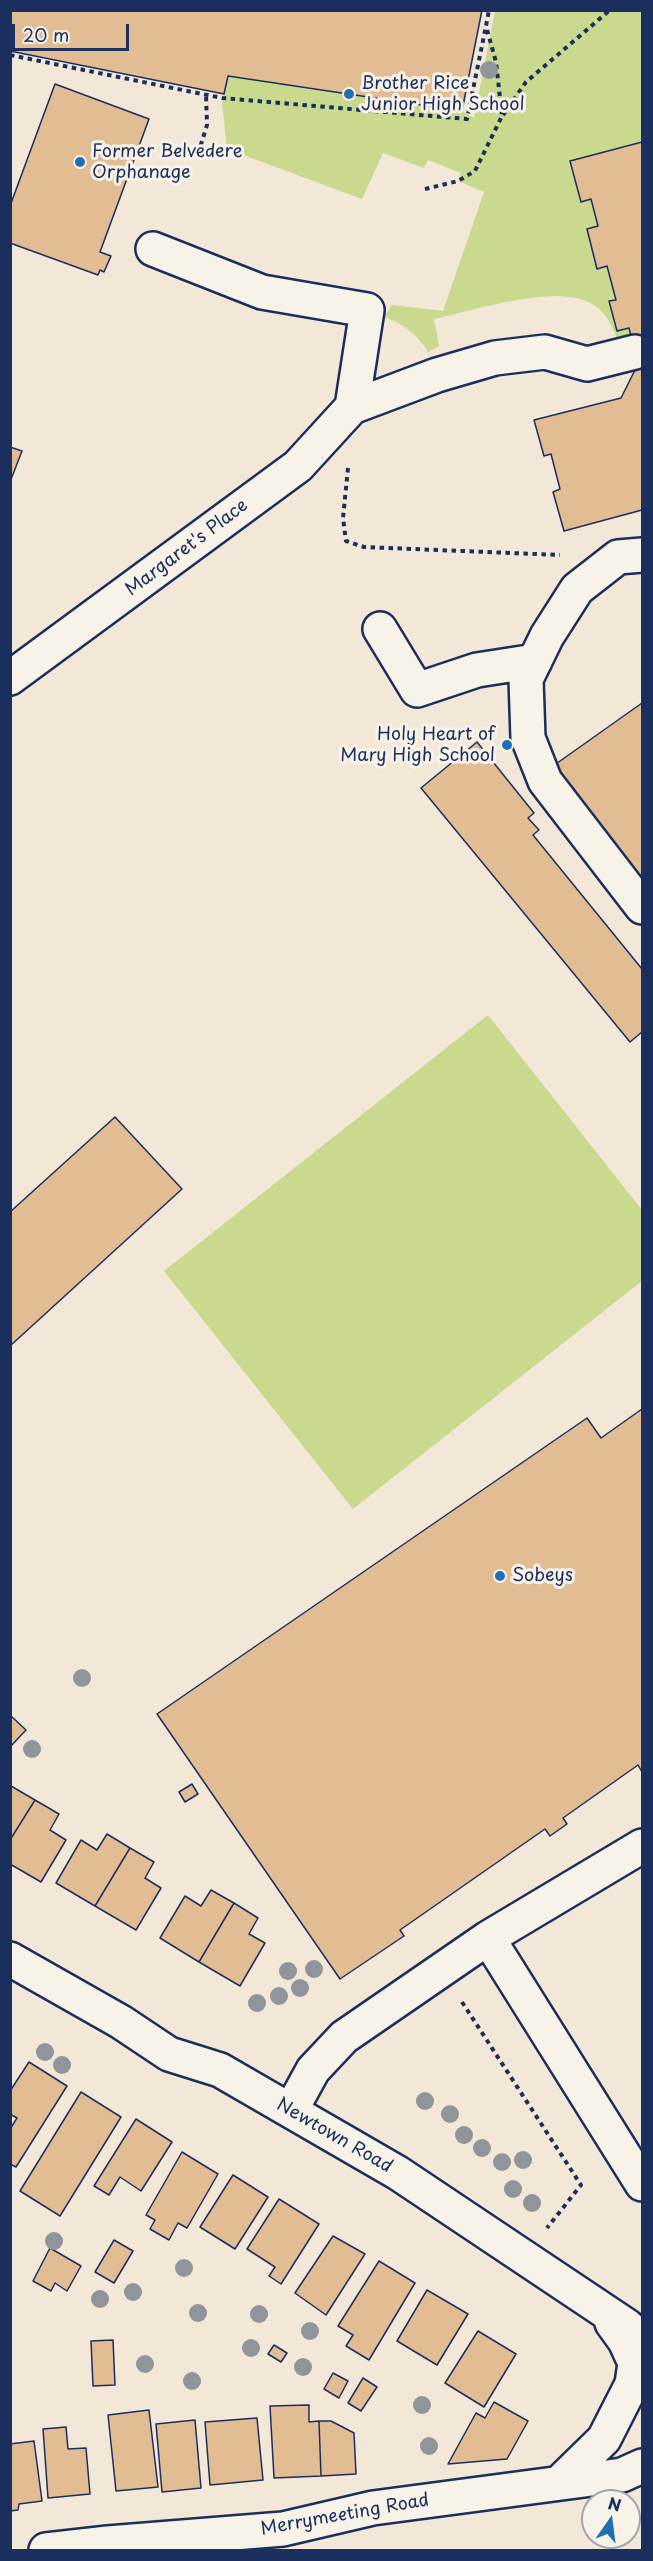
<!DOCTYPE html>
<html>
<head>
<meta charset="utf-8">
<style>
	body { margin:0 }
	#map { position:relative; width:653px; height:2561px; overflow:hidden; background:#f3e8d7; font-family:"Playpen Sans",sans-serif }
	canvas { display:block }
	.frame { position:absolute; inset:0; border:12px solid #1b2f5e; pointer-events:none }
	.north { position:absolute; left:581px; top:2489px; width:60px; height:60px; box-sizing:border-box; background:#f7f3e8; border:2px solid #9fa5b1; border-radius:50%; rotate:14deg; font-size:16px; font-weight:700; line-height:24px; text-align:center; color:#1b2f5e }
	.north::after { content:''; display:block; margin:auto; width:21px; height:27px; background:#1f6fb2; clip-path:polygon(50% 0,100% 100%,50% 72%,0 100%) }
	.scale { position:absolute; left:12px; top:24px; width:117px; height:27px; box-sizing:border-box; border:3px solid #1b2f5e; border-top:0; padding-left:8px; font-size:18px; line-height:21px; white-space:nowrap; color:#1b2f5e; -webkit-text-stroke:4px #f7f3e8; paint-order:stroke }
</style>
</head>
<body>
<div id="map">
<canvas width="653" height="2561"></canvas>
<div class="frame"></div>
<div class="north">N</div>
<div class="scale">20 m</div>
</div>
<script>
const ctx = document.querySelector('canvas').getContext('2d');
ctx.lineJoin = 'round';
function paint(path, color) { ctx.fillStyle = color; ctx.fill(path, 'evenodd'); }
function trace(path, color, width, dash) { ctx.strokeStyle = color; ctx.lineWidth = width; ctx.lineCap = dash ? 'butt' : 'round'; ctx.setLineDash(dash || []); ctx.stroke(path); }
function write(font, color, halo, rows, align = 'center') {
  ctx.font = font + ' "Playpen Sans",sans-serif'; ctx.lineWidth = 6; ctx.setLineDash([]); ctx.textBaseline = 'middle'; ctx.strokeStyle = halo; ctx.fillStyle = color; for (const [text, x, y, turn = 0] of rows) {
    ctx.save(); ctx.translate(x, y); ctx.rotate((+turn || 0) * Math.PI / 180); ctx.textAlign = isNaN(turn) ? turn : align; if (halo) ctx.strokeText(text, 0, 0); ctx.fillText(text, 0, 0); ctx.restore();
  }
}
const green = new Path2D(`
	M495,11h147v131l-72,19 11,41 10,-3 7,27 -11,3 10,39 10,-2 9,34 -6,1 8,30 11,-3 3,9 -15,2c-5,-14 -11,-26 -23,-34 -35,-23 -121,6 -160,14l5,27 -11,6c-10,-17 -25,-29 -44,-35l8,-12 51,6 41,-119 -26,-11 3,-8 -33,-13 -4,8 -41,-15 -21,46 -135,-50 -5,-46 6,-27 234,35 12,7z
	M488,1015l154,195v71l-289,228 -189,-238z`);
const building = new Path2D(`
	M10,10h472l-20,101 -234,-35 -4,18 -214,-43z
	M55,84l94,35 -49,133 11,4 -7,16 -4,-2 -2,5 -88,-32v-37z
	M642,142v368l-78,21 -11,-39 7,-3 -9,-35 -7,2 -10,-36 87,-22 17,-34 -9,-36 -12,3 -8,-30 7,-1 -9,-34 -10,3 -10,-40 11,-3 -7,-27 -10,3 -11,-41z
	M10,447l12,4 -12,31z
	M642,703v185l-89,-122z
	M477,742l57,71 -6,5 11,12 -6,5 109,134v63l-12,10 -209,-254z
	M115,1117l67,72 -172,157v-134z
	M642,1409v363l-4,-7 -75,53 4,6 -17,12 -5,-7 -145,101 4,6 -64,43 -183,-265 430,-296 14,20z
	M10,1715l16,15 -16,17z
	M192,1784l6,10 -13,8 -6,-10z
	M11,1786l24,14 -25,40v-52z
	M35,1800l24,14 -9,16 16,10 -25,42 -31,-18v-24z
	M107,1834l23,14 -35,58 -39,-23 25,-43 16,10z
	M130,1848l24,14 -9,16 16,10 -25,42 -41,-24z
	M211,1890l23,13 -35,59 -39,-24 25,-42 16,10z
	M234,1903l24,15 -9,16 16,9 -25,43 -41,-24z
	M29,2062l38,24 -51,81 -6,-3v-35l7,-11 -7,-4v-23z
	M81,2092l40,25 -61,99 -40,-25z
	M136,2119l36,23 -31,49 -21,-14 -11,18 -15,-9z
	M182,2152l36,22 -31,54 -9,-5 -9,17 -19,-11 5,-9 -9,-5z
	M233,2175l35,22 -33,52 -35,-22z
	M279,2199l40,25 -38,60 -12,-8 6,-9 -28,-18z
	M333,2236l32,18 -39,61 -31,-22z
	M114,2240l19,11 -19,32 -19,-11z
	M50,2248l31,18 -14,25 -12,-8 -4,8 -18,-10z
	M379,2261l36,22 -46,77 -23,-14 7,-11 -15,-9z
	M427,2290l41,24 -31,51 -40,-24z
	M478,2331l38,23 -32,53 -39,-24z
	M113,2340l2,45 -22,1 -2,-45z
	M274,2345l13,8 -6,9 -13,-8z
	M333,2373l15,8 -9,17 -15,-9z
	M363,2378l14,9 -16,24 -13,-8z
	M494,2402l34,19 -21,38 -59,5 28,-51 9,5z
	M309,2405v17l10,-1 2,55 -47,2 -4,-72z
	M149,2410l9,77 -42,4 -8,-76z
	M257,2418l6,62 -53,5 -5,-63z
	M195,2420l6,68 -39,4 -6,-68z
	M319,2421h12l23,12 2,41 -35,2z
	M66,2427l2,22 18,-1 4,46 -42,4 -5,-69z
	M34,2441l8,60 -23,3 -1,6 -8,1v-67z`);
const path = new Path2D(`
	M10,55l212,43 245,21 19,-93
	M503,115l23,-33 84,-72
	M198,154l9,-29 -1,-31
	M425,189l33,-8 17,-10 27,-55 -6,-54 -10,-36 3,-16
	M348,468l-5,50 3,23 18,6 196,8
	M462,2002l119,183 -34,43`);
const minor = new Path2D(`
	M153,249l109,43 105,18 -15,97
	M642,555l-24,2 -41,32 -30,47 -21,43 2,59 17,43 97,126
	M380,629l37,61 60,-20 58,-9
	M10,678l288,-212 54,-59 85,-32 58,-17 50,-6 42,12 48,-12
	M488,1938l154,246
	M10,1959l111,63 48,32 51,16 178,103 229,153 15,14
	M291,2110l22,-40 31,-33 144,-99 154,-92
	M561,2481l43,-42 28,-55 3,-21 -10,-22 -13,-18
	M46,2550l62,-7 175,-14 90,-21 249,-33 20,-9`);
const trees = [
	[489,70],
	[82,1678],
	[32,1749],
	[314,1969],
	[288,1971],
	[300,1988],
	[279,1996],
	[257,2003],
	[45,2052],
	[62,2065],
	[425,2101],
	[450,2114],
	[464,2135],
	[482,2148],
	[523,2160],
	[502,2162],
	[513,2189],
	[532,2203],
	[54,2241],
	[184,2268],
	[133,2292],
	[100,2299],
	[198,2313],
	[259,2314],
	[310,2331],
	[251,2348],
	[145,2364],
	[303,2367],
	[192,2381],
	[422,2405],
	[429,2446]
];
const markers = [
	[349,94,6,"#1f6fb2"],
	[80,162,6,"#1f6fb2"],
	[507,745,6,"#1f6fb2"],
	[500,1576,6,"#1f6fb2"]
];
const poiNames = [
	["Brother Rice",361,84],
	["Junior High School",361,105],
	["Former Belvedere",92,152],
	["Orphanage",92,173],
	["Holy Heart of",495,735,"right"],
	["Mary High School",495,756,"right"],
	["Sobeys",512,1576]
];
const streetNames = [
	["Margaret's Place",187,548,-37],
	["Newtown Road",334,2136,30],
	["Merrymeeting Road",345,2515,-10]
];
paint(green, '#c9d98e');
paint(building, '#e2bc93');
trace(building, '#1b2f5e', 1.5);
trace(minor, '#1b2f5e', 38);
trace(path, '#1b2f5e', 4, [4.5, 4.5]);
trace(minor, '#f7f3e8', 33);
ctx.fillStyle = '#8f959a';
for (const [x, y] of trees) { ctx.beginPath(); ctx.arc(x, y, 9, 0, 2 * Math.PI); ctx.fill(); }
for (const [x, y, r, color] of markers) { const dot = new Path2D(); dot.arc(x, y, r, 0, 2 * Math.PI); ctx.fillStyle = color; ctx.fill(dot); trace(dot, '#f7f3e8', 2); }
write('18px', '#1b2f5e', '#f7f3e8', poiNames, 'left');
write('18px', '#1b2f5e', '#f7f3e8', streetNames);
</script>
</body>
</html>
